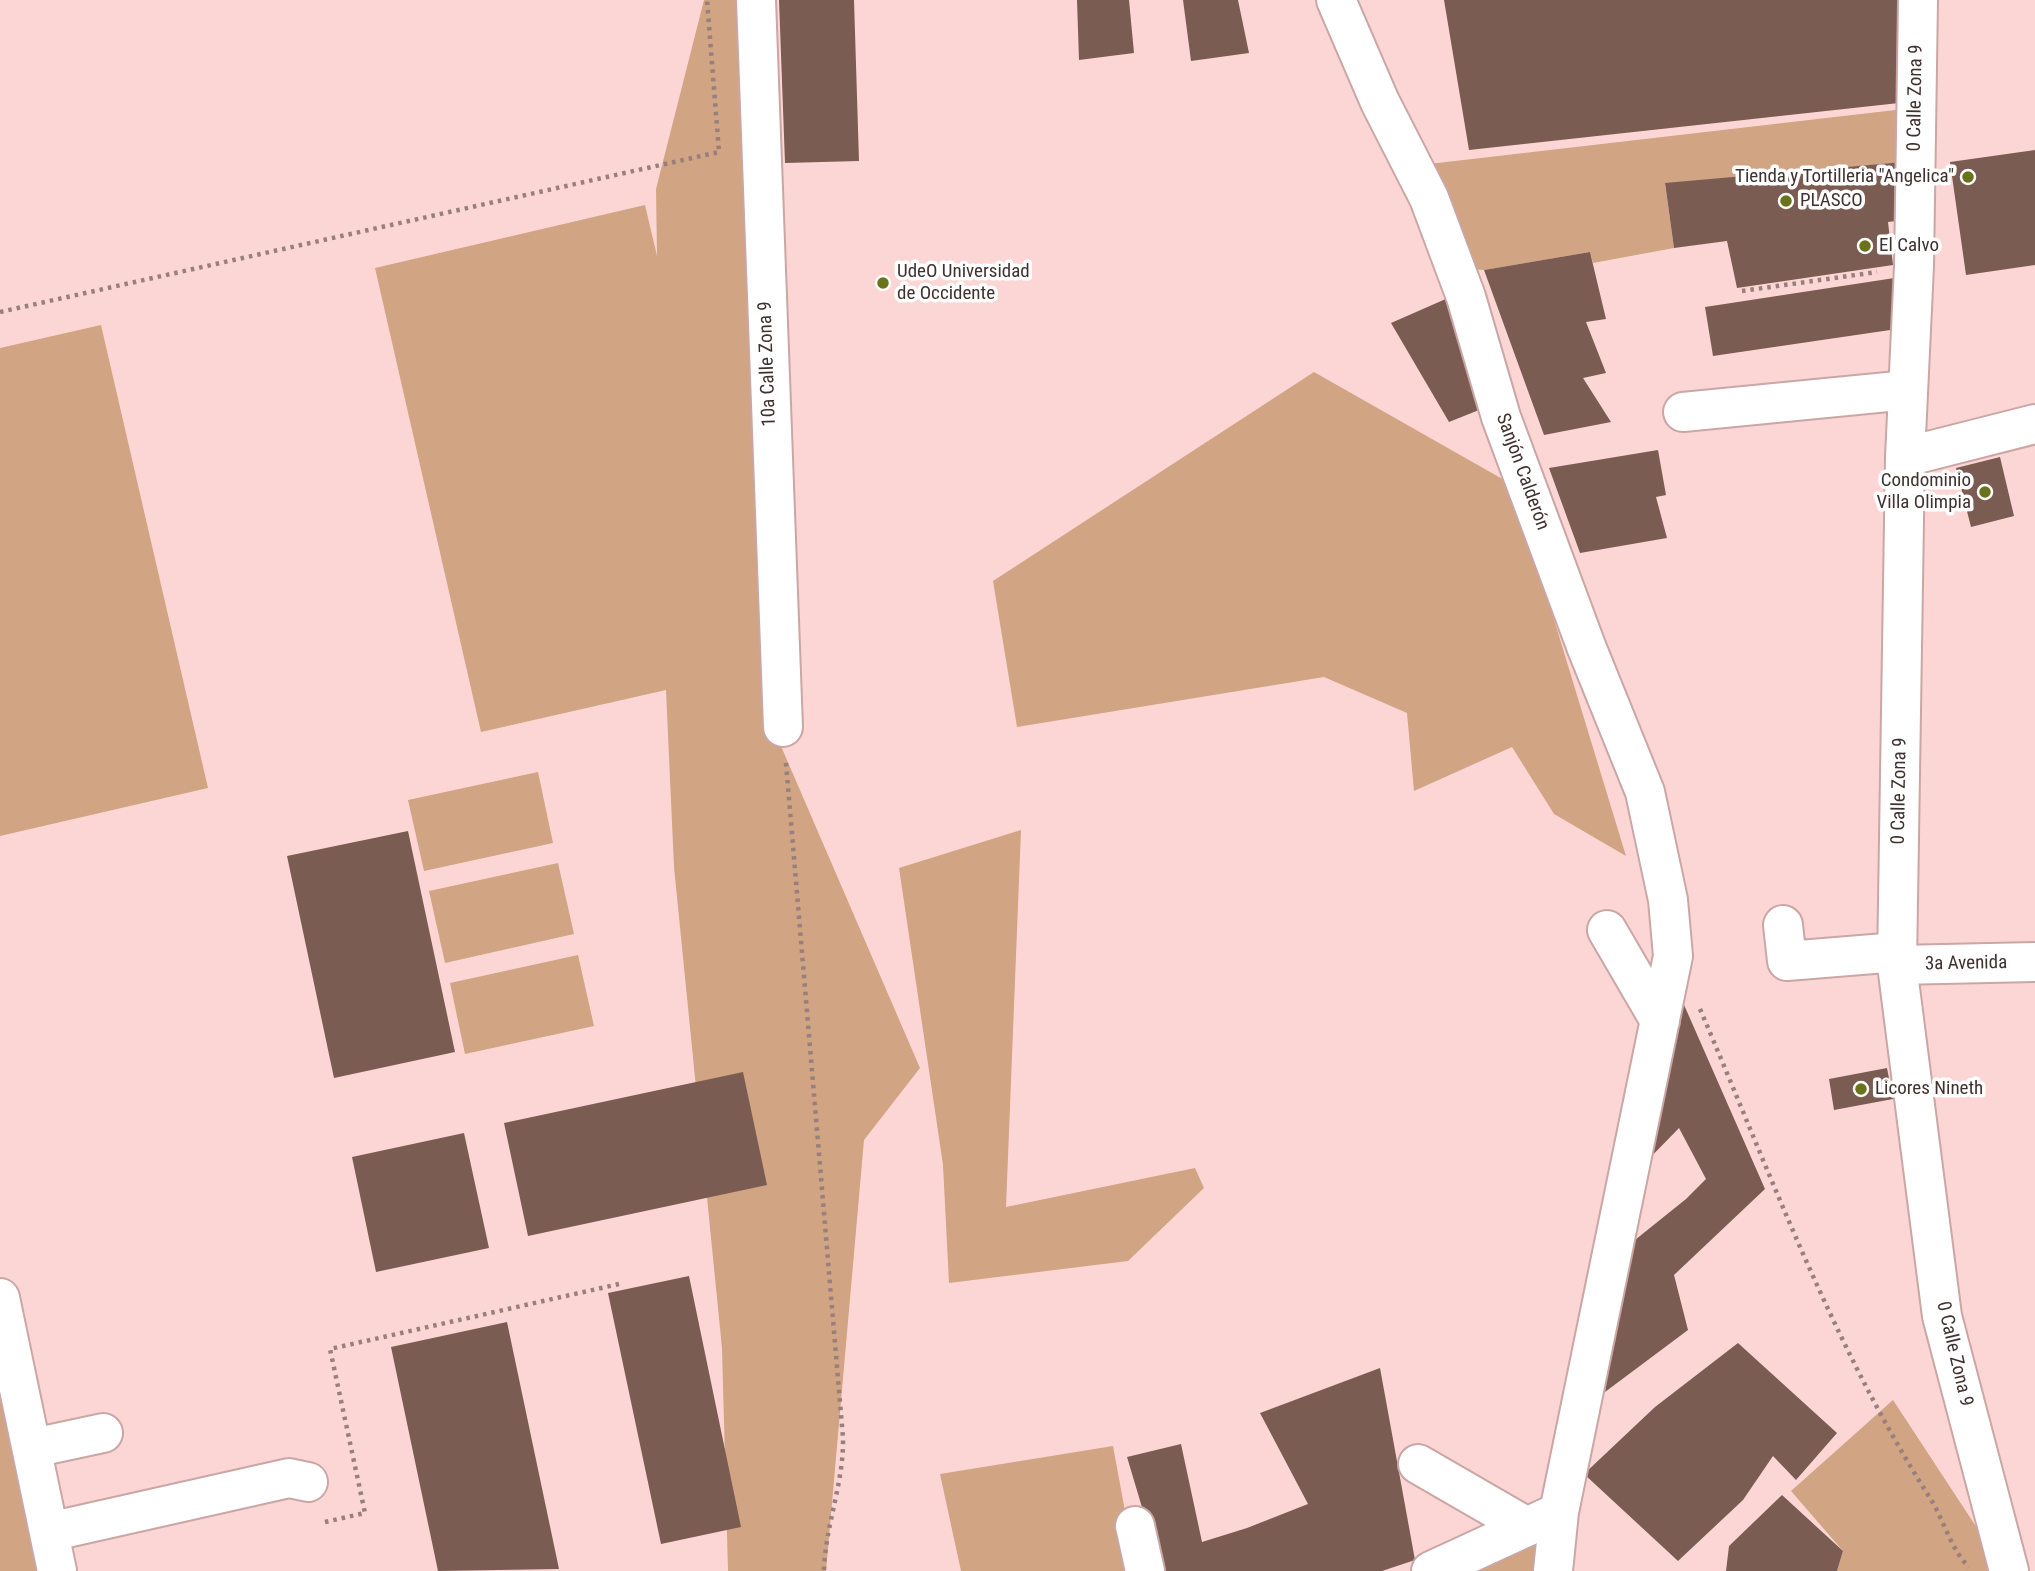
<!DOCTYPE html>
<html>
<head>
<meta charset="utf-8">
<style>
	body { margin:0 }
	canvas { display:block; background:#fcd6d5 }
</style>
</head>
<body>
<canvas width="2035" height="1571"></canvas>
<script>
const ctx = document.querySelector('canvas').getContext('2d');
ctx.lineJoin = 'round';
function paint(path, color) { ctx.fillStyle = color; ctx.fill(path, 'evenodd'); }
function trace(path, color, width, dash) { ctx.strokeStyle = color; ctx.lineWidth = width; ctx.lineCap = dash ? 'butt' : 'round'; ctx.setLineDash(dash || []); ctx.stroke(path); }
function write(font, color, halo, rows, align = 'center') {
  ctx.font = font + ' "Roboto Condensed",sans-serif'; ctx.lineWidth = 7; ctx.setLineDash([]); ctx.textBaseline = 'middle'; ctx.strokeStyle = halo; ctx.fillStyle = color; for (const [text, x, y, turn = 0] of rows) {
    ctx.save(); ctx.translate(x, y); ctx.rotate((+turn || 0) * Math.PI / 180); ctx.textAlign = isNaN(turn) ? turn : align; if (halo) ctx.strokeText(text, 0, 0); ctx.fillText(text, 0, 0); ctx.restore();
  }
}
const green = new Path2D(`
	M704,0h37l33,730 146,338 -56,72 -38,431h-98l-6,-223 -48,-481 -8,-177 -185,42 -106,-464 270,-63 12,51 -1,-67z
	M1904,109l-1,53 -238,22 9,64 -81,15 -3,-11 -106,18 -16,-1 -39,-105z
	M101,325l107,463 -208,48v-488z
	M1314,372l199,113 113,371 -72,-42 -42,-67 -98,44 -7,-78 -83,-36 -307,50 -24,-146z
	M538,772l15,71 -129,28 -16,-71z
	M1021,830l-15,377 189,-39 9,20 -76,73 -179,22 -6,-118 -44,-297z
	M558,863l16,71 -129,29 -16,-72z
	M578,955l16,71 -129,28 -15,-71z
	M0,1374l40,197h-40z
	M1893,1400l86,131 16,40h-158l6,-20 -52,-60z
	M1113,1446l23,125h-175l-21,-97z
	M1547,1526l-5,45h-87z`);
const building = new Path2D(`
	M779,0h75l5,161 -74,2z
	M1077,0h52l5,53 -55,7z
	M1183,0h55l11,53 -58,8z
	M1444,0h458l-3,103 -430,47z
	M2035,150v115l-69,10 -16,-113z
	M1903,162l1,58 -16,2 5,43 -156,23 -10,-47 -53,7 -9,-65z
	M1590,252l16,67 -20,3 20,51 -23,5 28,44 -67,13 -60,-165z
	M1901,277l-4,52 -184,27 -8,-49z
	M1448,298l41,108 -40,16 -58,-99z
	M1658,450l8,45 -10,2 11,41 -87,15 -31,-85z
	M2000,457l14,59 -43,11 -15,-59z
	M408,831l47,221 -121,26 -47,-222z
	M1681,998l84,191 -91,86 14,55 -83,62 8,-78 12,-66 61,-49 20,-20 -27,-51 -36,37z
	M1887,1068l6,31 -59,11 -5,-31z
	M743,1072l24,113 -239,51 -24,-113z
	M464,1133l25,115 -113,24 -24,-115z
	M689,1276l52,251 -80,17 -53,-251z
	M507,1322l52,247 -121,2 -47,-224z
	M1738,1343l99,90 -41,47 -23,-24 -30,44 -65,61 -94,-87 71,-67z
	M1380,1368l35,192 -33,11h-221l-34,-114 54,-13 21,98 45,-14 61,-24 -48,-91z
	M1782,1495l61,56 -6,20h-111l3,-25z`);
const path = new Path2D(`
	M1742,291l135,-19
	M0,312l719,-160 -12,-152
	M786,763l57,675c1,45 -18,88 -19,133
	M1700,1009c71,166 133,337 230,489 14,22 21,52 39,69
	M325,1522l40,-9 -35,-164 289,-65`);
const minor = new Path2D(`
	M756,0l27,727
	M1336,0l44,102 49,96 37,99 35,120 85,229 59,146 23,108 5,56 -114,556 -6,59
	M1683,412l225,-22
	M1905,457l130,-33
	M1783,925l4,36 111,-9
	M1607,930l53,91
	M1897,965l138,-3
	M0,1298l57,273
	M33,1448l70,-15
	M1418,1464l109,63
	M1135,1526l10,45
	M49,1532l240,-54 19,4
	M1431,1571l128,-59`);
const major = new Path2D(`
	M1918,0l-4,266 -9,191 -8,508 45,351 67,255`);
const markers = [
	[1968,177,7,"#6a731c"],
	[1786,201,7,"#6a731c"],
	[1865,246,7,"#6a731c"],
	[883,283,7,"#6a731c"],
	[1985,492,7,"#6a731c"],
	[1861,1089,7,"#6a731c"]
];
const streetNames = [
	["0 Calle Zona 9",1916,98,-89],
	["10a Calle Zona 9",768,364,-92],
	["Sanjón Calderón",1522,472,70],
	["0 Calle Zona 9",1900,791,-89],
	["3a Avenida",1966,964,-1],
	["0 Calle Zona 9",1954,1354,77]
];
const poiNames = [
	["Tienda y Tortilleria \"Angelica\"",1954,177,"right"],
	["PLASCO",1800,201],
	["El Calvo",1879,246],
	["UdeO Universidad",897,272],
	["de Occidente",897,294],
	["Condominio",1971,481,"right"],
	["Villa Olimpia",1971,503,"right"],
	["Licores Nineth",1875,1089]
];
paint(green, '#d1a483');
paint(building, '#7a5c52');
trace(minor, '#caa6a5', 42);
trace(major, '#caa6a5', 42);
trace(path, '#987f7e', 4.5, [3.5, 5]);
trace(minor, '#fff', 38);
trace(major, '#fff', 38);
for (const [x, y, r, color] of markers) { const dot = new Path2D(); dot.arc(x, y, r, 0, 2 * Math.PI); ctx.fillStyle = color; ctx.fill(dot); trace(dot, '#fff', 2.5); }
write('19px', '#403131', '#fff', streetNames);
write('19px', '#403131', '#fff', poiNames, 'left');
</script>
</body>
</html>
